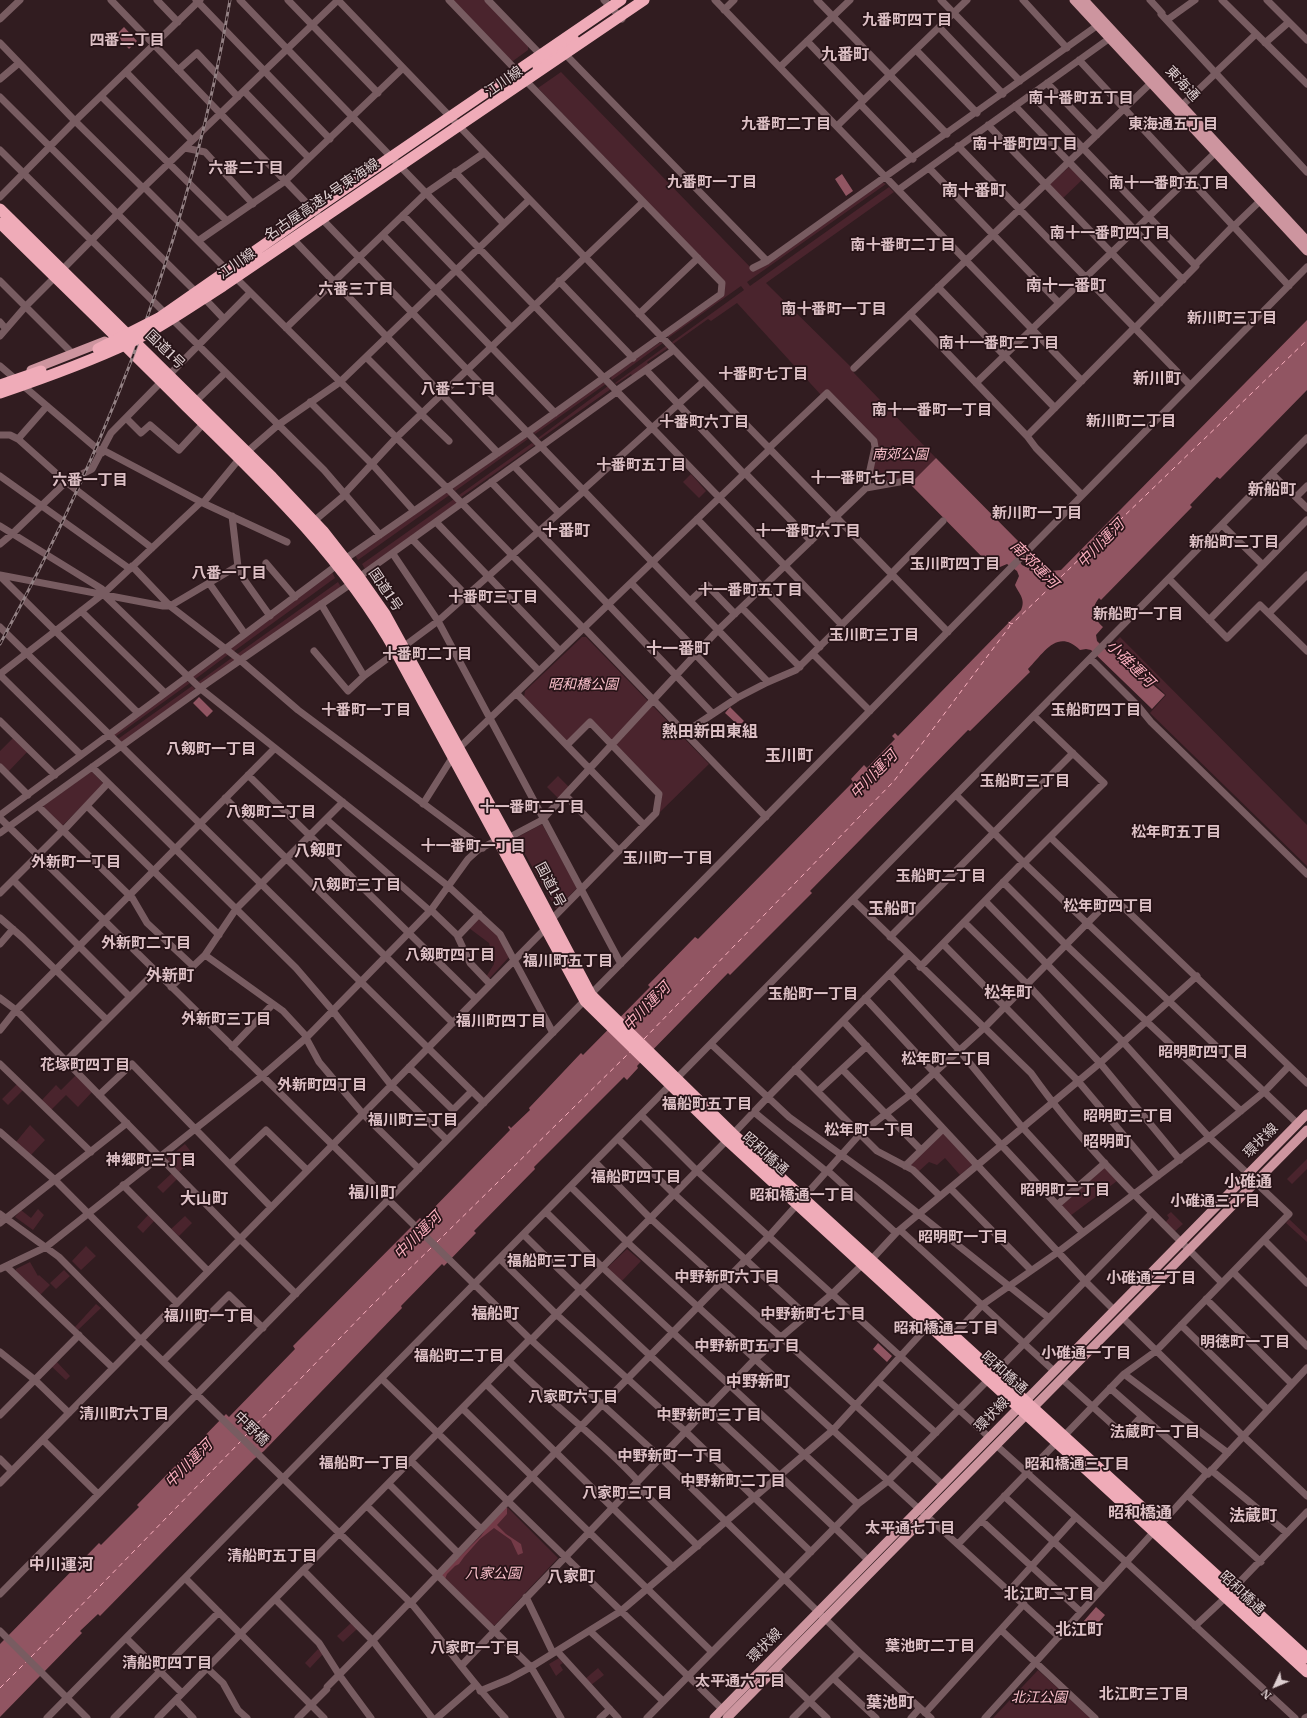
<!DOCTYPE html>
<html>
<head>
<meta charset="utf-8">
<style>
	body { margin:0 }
	#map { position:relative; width:1307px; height:1718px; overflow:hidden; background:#311c20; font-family:Merriweather,serif }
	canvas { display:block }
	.north { position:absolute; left:1255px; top:1666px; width:40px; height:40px; -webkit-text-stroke:3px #271317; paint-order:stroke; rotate:226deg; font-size:11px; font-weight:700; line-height:16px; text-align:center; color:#ddced0 }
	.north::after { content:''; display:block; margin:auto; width:14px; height:18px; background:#ddced0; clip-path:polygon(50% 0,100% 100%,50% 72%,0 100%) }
</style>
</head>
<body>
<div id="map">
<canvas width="1307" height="1718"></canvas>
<div class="north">N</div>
</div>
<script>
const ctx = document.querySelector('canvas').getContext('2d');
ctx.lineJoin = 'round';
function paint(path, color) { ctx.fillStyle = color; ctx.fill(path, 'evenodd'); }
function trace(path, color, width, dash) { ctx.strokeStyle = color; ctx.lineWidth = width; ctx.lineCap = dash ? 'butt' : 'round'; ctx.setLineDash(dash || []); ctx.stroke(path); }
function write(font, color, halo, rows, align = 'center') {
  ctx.font = font + ' Merriweather,"Noto Sans JP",serif'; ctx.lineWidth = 3.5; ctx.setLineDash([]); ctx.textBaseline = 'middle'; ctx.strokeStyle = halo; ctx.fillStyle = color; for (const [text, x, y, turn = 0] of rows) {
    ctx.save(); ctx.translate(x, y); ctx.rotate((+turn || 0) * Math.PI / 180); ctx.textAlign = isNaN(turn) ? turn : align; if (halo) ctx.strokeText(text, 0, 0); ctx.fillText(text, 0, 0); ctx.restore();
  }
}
const green = new Path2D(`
	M452,0h33l43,45v5l-15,11 -3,-1z
	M561,72l193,199 13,-7 115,-82 4,2 -139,98 3,4 139,-99 5,5 -128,91 85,84 3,6 82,85 -26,26 -2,-2 -33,1 -4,-6 6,-30 -49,-56 -7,4 -84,-92 -26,18 -3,-2 -35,25 -1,-2 72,-52 -3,-4 -73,52v-3l56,-40 1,-12 -187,-195z
	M1069,167l14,12 -21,20 -12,-12v-3z
	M662,341l1,2 -51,37 -1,-2 1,-3z
	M666,346l2,2 -21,14 2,4 -16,11 -2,-3 -15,10 -1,-1z
	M602,382l4,2 -71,50 -2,-2z
	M608,386l3,3 -71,50 -2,-1z
	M526,437l2,2 -73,52 -2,-3z
	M532,443l3,2 -74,52 -2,-2z
	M691,474l15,17 -7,7 -16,-16z
	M447,492l4,2 -93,66 -3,-5z
	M454,499l3,4 -92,66 -3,-5z
	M332,572l3,6 -102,74 -4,-4z
	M338,582l3,5 -100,71 -5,-3z
	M582,637h4l123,127 -50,49 3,-20 -71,-73 -22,21h-3l-42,-44 1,-6z
	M1120,637l187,188v41l-157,-153 16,-18 -52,-52z
	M223,652l6,2 -35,26 -3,-4z
	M233,657l4,4 -37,25 -3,-3z
	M185,680l5,3 -75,54 -1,-4z
	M192,686l3,3 -3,5 -70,48 -4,-3z
	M14,737l14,14 -20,21 -8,-8v-13z
	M91,771l13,13 -42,42 -19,-20z
	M558,776l10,10v2l-10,10 -11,-11z
	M542,824l35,64 -21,21 -40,-71z
	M478,918l19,16 12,23 -20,22 -3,-2 8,-13 -5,-21 -20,-15z
	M76,1075l16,17 -14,15 -12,-12 -15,15 -10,-9 15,-16 5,5z
	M17,1084l6,6 -15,15 -6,-6z
	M30,1125l15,15 -14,15 -15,-13z
	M941,1133l4,1 27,28v3l-12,10 -15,-17 -8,7 -8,-3 -11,10 -8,-7z
	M185,1144l10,13 -16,15 -12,-12 1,-2z
	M1307,1159v10l-15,15 -5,-5z
	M1103,1167h2l12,14 -47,35 -9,-10z
	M172,1173l5,6 -14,14 -6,-6z
	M38,1209l6,6 -11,15 -18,-13 6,-7 10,8z
	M1171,1212l12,12 -9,8 -9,-9 4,-5 -2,-3z
	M149,1214l6,6 -12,13 -6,-6z
	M185,1216l7,7 -13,13 -8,-7z
	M1289,1219l18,17v6l-21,-19z
	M86,1246l10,10 -15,14 -9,-9z
	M627,1249l14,12 -20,21 -13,-12v-3z
	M30,1262l8,14 1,-1 11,10 -10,10 -24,-24v-2z
	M64,1270l6,6 -14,13 -6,-6z
	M96,1304l5,4 -23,22 -3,-3z
	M56,1361l14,15 -4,4 -15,-14z
	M506,1507h1l51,51 -63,67h-3l-49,-49v-2z
	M351,1623l6,6 -14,13 -6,-6z
	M318,1649l5,5 -13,14 -5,-5z
	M559,1658l4,5 -3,2 3,5 -7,6 -7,-12z
	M598,1668l6,7 -13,10 -6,-6z
	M1038,1670l52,48h-97z`);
const forest = new Path2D(`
	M504,1508h3v6l-10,11 9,9 15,10 2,9 -5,2 -7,-15 -17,-12 -14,11 -16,18 -5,7 -4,2 -8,8 -2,5 -4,-4 40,-39 6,-9z`);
const water = new Path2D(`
	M124,27l13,14 -8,8 -13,-14z
	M842,174l11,17 -7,5 -11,-17z
	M1307,320v70l-87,89 -3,-2 -27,28 2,2 -91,93 -2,-2c-9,12 -6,19 4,29l-7,8 1,6 10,10 12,5 46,39 -13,14 -61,-59 -5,-1 -6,1c-23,-22 -36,3 -52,19l2,3 -60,59 -2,-1 -158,161 2,2 -82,82 -2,-2 -91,93 1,2 -11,12 -3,-3 -90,90 1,2 -61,62 2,2 -32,33 -2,-2 -41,42 1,2 -138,143 -10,8 -154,157 -2,-2 -18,17 2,2 -82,84v-73l99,-101 2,2 38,-38 -2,-2 89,-91 3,3 66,-68 -2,-3 127,-128 2,2 88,-90 -2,-3 1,-1 2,2 19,-18 -1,-2 52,-55 2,2 67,-68 -2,-2 47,-48 3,2 155,-157 -2,-3 13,-14 3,3 28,-29 -3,-3 3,-3 3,3 123,-126c5,-11 -2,-16 -6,-25l4,-9 -2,-5 -10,-7 -7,3 -7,1 -83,-84 26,-26 83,84 -2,2 1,6 -3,5 7,10 6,3 9,-5 14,8 10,-1z
	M199,697l14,14 -6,6 -14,-14z
	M730,707l14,14 -5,5 -14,-13z
	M878,1343l14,13 -5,6 -14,-13z
	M1096,1607l9,8 -13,15 -9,-8z`);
const ferry = new Path2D(`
	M644,1039l250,-258 116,-155 -2,-4 4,2 295,-284
	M437,1242l193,-190
	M244,1437l127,-131 61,-59
	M31,1657l210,-216
	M0,1688l26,-26`);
const minor = new Path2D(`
	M111,0l657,682
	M157,0l21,22
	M196,0l134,139
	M240,0l602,625
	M288,0l90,93
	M338,0l390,406 220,226
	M449,0l66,69
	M488,0l51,53
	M604,0l18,19
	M715,0l367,381
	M817,0l130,134
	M941,0l79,81
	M1023,0l44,48
	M1150,0l12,13
	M1222,0l85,84
	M1267,0l40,40
	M724,10l10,-10
	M1161,14l146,158
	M0,19l20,-19
	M1167,20l28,-20
	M939,27l64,67
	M807,41l56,59
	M0,43l75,78 68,67
	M1265,43l24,-21
	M916,50l61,63
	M567,56l200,205
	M1079,60l210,226
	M780,67l70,-67
	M178,70l19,-17 41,44
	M126,72l66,68
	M1215,73l41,-39
	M0,79l19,-16
	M1047,83l50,52
	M244,91l65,67
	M1195,93l21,-20
	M1031,94l165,172 -62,63
	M101,96l126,125
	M0,97l193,192
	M860,104l53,55
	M1182,105l14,-12
	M1015,106l168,174
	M988,125l172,178
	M837,126l130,-126
	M958,146l232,239
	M185,148l20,4 48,52
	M0,150l163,161
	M929,168l130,135
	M455,172l49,52
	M144,187l80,80
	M898,190l212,-152
	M0,197l75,-76 125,-121
	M403,215l108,112
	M1234,226l26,-25
	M383,235l172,178
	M198,241l87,-60 118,-113
	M295,241l203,212
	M479,248l50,-48
	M1195,265l38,-39
	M753,268l14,-7 331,-236
	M62,270l81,-82 195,-188
	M238,280l209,208 136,140
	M0,281l73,73
	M559,281l74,77
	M938,287l117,121
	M207,301l17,18
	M639,314l59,-56
	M910,314l117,122 9,12 46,47
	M0,322l6,7
	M175,322l149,148 56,65
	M286,328l140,-135 58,-40
	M0,336l26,-30 29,-29
	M366,357l56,56
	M0,366l102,87
	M854,368l300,-288
	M646,370l98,104
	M169,375l81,-82
	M976,383l242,-233
	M617,390l57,-40
	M196,401l29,-28
	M310,402l62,62 42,47
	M421,414l28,27
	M126,418l15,15 9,-8 29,25 25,-27
	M0,435h10l8,4 48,43 86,66
	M1027,436l107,-108
	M18,439l29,-33
	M103,450l100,53 84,39
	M514,466l45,47
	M745,473l66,68
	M1272,474l35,34
	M0,476l130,93
	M491,482l221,231
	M866,488l39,-7
	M583,490l121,-109
	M345,493l52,-56 246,-235
	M1296,497l11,-11
	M203,503l37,-45 38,-33 62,-43 139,-134
	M232,516l6,51
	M697,519l123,128
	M314,521l32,-27
	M436,522l124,129
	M1222,525l41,40
	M0,526l102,63 1,5 98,95 247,197 52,48 53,99
	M412,539l127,132
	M0,544l12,-10 54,-52 26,-13 19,-36 51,-52
	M393,554l45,67 183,343
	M266,563l29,34
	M132,566l38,40 70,54 58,50 185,138
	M891,574l52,-53
	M0,575l163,31h7l66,-39 3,1 4,10 27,38
	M0,576l138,137
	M359,577l259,-186
	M1169,579l58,59 33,-33 47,46
	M209,583l36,51
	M631,583l67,69
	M690,601l17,-16 28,29
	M742,608l58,59
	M81,611l84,82
	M1269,613l38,-38
	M1209,620l98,-100
	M0,627l484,476
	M584,628l182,189
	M225,649l120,-90 183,-127 193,-138 1,-11 -194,-200
	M314,651l34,40 16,-15 -43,-72
	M813,654l57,57
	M696,655l41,43
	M1091,659l47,47 13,16 156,152
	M0,674l103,-80 98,-92
	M0,675l81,80
	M364,676l74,-55 146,-130
	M200,688l152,-105
	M516,693l128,132
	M0,721l55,54
	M684,733l53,-35 31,-16 28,-12 96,-95
	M459,748l311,-299
	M0,767l28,28
	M92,767l204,201 37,43 58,74 56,55
	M248,775l228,224
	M565,795l54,56
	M956,795l68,68 274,261
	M225,798l228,225
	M423,804l29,-46
	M38,806l91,89
	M87,806l132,129
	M0,815l225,-166
	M0,818l531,522 129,117 199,195 72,66
	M326,819l104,92
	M63,831l45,-48
	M0,833l201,-144
	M1050,837l257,246
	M1024,863l80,-80 -70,-67
	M13,880l117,117
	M1003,882l63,63 175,166
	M0,893l63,-63
	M130,894l17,29 46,43
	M853,900l178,173c55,78 125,143 191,210
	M985,901l138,141 86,95 39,37
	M431,910l26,25 13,28 20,21
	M0,918l23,20 84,82
	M551,920l105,-107 3,-19 -69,-72 -23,23
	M964,922l63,62 73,79 80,97
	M457,935l3,-1 19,-20
	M890,937l183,-184
	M0,944l13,-15
	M943,944l135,137 80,95
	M205,955l78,56 24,26
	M920,967l103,-105
	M889,974l70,76 63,77 55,60
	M171,987l34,-32 31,-46 107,-107
	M0,998l16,12 224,229 56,55
	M865,998l218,235
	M843,1021l242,260 29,29
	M0,1030l16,-20 259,-262
	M306,1038l13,24 44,52 56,55
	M711,1044l78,73 91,66 169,135
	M232,1047l41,-43
	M66,1061l89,-89
	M0,1064l91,88
	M409,1067l44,43 19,-19
	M795,1069l82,82 36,19 27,26
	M842,1069l79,81
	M818,1091l49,-45
	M99,1095l33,-31 139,143
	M754,1112l73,60
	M641,1115l56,56 293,267
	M0,1132l55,48 122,123
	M733,1134l34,-36 141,-143
	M618,1139l56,55 132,121
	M595,1162l55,56 293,267
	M230,1164l36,-34 41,40
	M905,1166l38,-37
	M828,1171l68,62
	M123,1185l85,86
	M571,1187l56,55 432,395
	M950,1188l81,82
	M1057,1205l48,-42
	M546,1212l56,55 256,237
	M0,1214l59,43 82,83 270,263c32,38 60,79 94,115
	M0,1223l127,-100
	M900,1230l154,141
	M524,1235c112,112 232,215 345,326
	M1264,1240l43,43
	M500,1259l56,55 129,117 126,121
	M7,1267l106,101
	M0,1269l46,-22 216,-171 44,-38 125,-128 37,-51 10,-9 19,-10 11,-2 34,-18 176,-190 148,-142 9,-41 -1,-6 -47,-48 -58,55
	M1233,1272l74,74
	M723,1283l46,-47 91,-102 51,-40 73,-66 129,-131
	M1206,1299l86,85
	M1122,1317l121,119 64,60
	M1181,1325l87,85
	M953,1336l29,-31 76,-53 151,-115 55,-45 25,-26
	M531,1340l196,-200
	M0,1352l35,28 34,33
	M163,1361l66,-66 34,33
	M509,1361c41,42 89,76 129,120
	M995,1373l157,-160
	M1124,1374l104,79
	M382,1379l340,330
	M1062,1379l62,56 18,-19
	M878,1381l58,52
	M486,1384l187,183
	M1110,1388l98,86 99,-106
	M463,1409l249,243
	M0,1415l79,-80
	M1064,1436l60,-62 32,-23 133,-137 -34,-32
	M43,1440l55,54
	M996,1445l130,117 169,156
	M0,1459l12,12
	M411,1461l70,68
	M1211,1470l76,63
	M0,1483l545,-554
	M389,1484l69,69
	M635,1484l63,62
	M1187,1495l74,67
	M1004,1496l99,91
	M367,1506l164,161 30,51
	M981,1520l100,92
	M958,1544l99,-102
	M303,1570l70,71 59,77
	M185,1578l139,140
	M1232,1590l75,-78
	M1009,1591l67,-74
	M0,1594l1307,-1327
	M526,1597l27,56
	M275,1599l44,44 21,33 31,42
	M411,1603l97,-102 214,-219
	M1195,1626l30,-28
	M1001,1630l94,88
	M0,1631l87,87
	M590,1631l73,70
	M126,1638l56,55
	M557,1651l61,67
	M461,1666l294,-307 77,-65 31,-30 8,-4 25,-27 204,-170 97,-87
	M207,1668l16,15 15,27 9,8
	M776,1669l51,49
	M833,1678l43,40
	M480,1691l29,-12 22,-12 90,-56 212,-181 96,-105
	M176,1700l17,18
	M925,1713l99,-109
	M47,1718l1260,-1280
	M114,1718l105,-106
	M158,1718l372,-379
	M298,1718l29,-29v-2c27,-27 54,-55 83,-85
	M437,1718l38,-33
	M600,1718l10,-9
	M647,1718l211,-214 30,-23 100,-101
	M793,1718l66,-66
	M911,1718l9,-10
	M985,1718l222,-245
	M1305,1718l2,-1`);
const major = new Path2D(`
	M1074,0l233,251
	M1084,0l223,241
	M31,370l74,-29
	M714,1718l593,-604
	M727,1718l580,-588`);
const highway = new Path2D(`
	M538,67l36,-27
	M0,209l272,268 51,54 36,46 26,37 123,224 83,157 142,139 574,524
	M0,223c62,61 125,122 187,184 78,76 155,149 209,245l189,349 142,139 580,532`);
const rail = new Path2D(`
	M0,644c110,-201 192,-418 230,-644`);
const highwayBridge = new Path2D(`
	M98,349l61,-31 162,-113 300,-205
	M0,385l41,-14
	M0,393c44,-15 89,-31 131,-51 33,-16 62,-37 92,-56l421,-286`);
const streetNames = [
	["江川線",504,82,-35],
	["東海通",1182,84,47],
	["名古屋高速4号東海線",322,200,-34],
	["江川線",237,264,-35],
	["国道1号",165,350,44],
	["国道1号",385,590,56],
	["国道1号",550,885,62],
	["環状線",1261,1141,-45],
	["昭和橋通",765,1154,42],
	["昭和橋通",1004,1373,42],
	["環状線",992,1415,-46],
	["中野橋",251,1429,44],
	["昭和橋通",1242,1593,43],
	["環状線",765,1646,-46]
];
const parkNames = [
	["南郊公園",900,455],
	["昭和橋公園",583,685],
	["八家公園",493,1574],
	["北江公園",1039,1698]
];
const neighbourhoodNames = [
	["九番町四丁目",907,21],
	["四番二丁目",127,41],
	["南十番町五丁目",1081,99],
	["九番町二丁目",786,125],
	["東海通五丁目",1173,125],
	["南十番町四丁目",1025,145],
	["六番二丁目",246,169],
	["九番町一丁目",712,183],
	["南十一番町五丁目",1169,184],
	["南十一番町四丁目",1110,234],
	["南十番町二丁目",903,246],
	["六番三丁目",356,290],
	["南十番町一丁目",834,310],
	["新川町三丁目",1232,319],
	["南十一番町二丁目",999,344],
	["十番町七丁目",763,375],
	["八番二丁目",458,390],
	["南十一番町一丁目",932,411],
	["新川町二丁目",1131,422],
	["十番町六丁目",704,423],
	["十番町五丁目",641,466],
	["十一番町七丁目",863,479],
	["六番一丁目",90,481],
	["新川町一丁目",1037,514],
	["十一番町六丁目",808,532],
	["新船町二丁目",1234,543],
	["玉川町四丁目",955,565],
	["八番一丁目",229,574],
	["十一番町五丁目",750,591],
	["十番町三丁目",493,598],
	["新船町一丁目",1138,615],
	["玉川町三丁目",874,636],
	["十番町二丁目",427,655],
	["十番町一丁目",366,711],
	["玉船町四丁目",1096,711],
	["八剱町一丁目",211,750],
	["玉船町三丁目",1025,782],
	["十一番町二丁目",532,808],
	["八剱町二丁目",271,813],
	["松年町五丁目",1176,833],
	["十一番町一丁目",473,847],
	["玉川町一丁目",668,859],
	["外新町一丁目",76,863],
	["玉船町二丁目",941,877],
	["八剱町三丁目",356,886],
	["松年町四丁目",1108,907],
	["外新町二丁目",146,944],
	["八剱町四丁目",450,956],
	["福川町五丁目",568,962],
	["玉船町一丁目",813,995],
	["外新町三丁目",226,1020],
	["福川町四丁目",501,1022],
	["昭明町四丁目",1203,1053],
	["松年町二丁目",946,1060],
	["花塚町四丁目",85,1066],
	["外新町四丁目",322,1086],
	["福船町五丁目",707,1105],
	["昭明町三丁目",1128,1117],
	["福川町三丁目",413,1121],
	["松年町一丁目",869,1131],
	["神郷町三丁目",151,1161],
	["福船町四丁目",636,1178],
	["昭明町二丁目",1065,1191],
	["昭和橋通一丁目",802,1196],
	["小碓通三丁目",1215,1202],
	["昭明町一丁目",963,1238],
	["福船町三丁目",552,1262],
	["中野新町六丁目",727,1278],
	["小碓通二丁目",1151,1279],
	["中野新町七丁目",813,1315],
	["福川町一丁目",209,1317],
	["昭和橋通二丁目",946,1329],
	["明徳町一丁目",1245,1343],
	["中野新町五丁目",747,1347],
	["小碓通一丁目",1086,1354],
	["福船町二丁目",459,1357],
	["八家町六丁目",573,1398],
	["清川町六丁目",124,1415],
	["中野新町三丁目",709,1416],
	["法蔵町一丁目",1155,1433],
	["中野新町一丁目",670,1457],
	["福船町一丁目",364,1464],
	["昭和橋通三丁目",1077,1465],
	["中野新町二丁目",733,1482],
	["八家町三丁目",627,1494],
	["太平通七丁目",910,1529],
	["清船町五丁目",272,1557],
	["北江町二丁目",1049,1595],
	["葉池町二丁目",930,1647],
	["八家町一丁目",475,1649],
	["清船町四丁目",167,1664],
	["太平通六丁目",740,1682],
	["北江町三丁目",1144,1695]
];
const waterNames = [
	["中川運河",1101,544,-46],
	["南郊運河",1034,565,45],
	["小碓運河",1130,664,44],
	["中川運河",874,775,-46],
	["中川運河",647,1007,-46],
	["中川運河",418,1236,-45],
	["中川運河",189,1464,-45]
];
const quarterNames = [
	["九番町",845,55],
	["南十番町",974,191],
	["南十一番町",1066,286],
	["新川町",1157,379],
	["新船町",1272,490],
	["十番町",566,531],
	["十一番町",678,649],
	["熱田新田東組",710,732],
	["玉川町",789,756],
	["八剱町",318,851],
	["玉船町",892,909],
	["外新町",170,976],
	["松年町",1008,993],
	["昭明町",1107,1142],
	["小碓通",1248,1182],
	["福川町",372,1193],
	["大山町",204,1199],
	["福船町",495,1314],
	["中野新町",758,1382],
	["昭和橋通",1140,1513],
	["法蔵町",1253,1516],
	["中川運河",61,1565],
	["八家町",571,1577],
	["北江町",1079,1630],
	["葉池町",890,1703]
];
paint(green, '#4a242d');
paint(forest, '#743a47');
paint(water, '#915562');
trace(ferry, '#faafbe', 1, [5, 4]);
trace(minor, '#785c61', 7);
trace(major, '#cd959f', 9);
trace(highway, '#efabb8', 11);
trace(rail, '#938184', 3);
trace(rail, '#271317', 1.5, [4.5]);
trace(highwayBridge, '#efabb8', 11);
write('14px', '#ddced0', '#271317', streetNames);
write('italic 14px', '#fac0cb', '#271317', parkNames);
write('bold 15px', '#ddc0c5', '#271317', neighbourhoodNames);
write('italic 15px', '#faafbe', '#271317', waterNames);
write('bold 16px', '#ddc0c5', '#271317', quarterNames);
</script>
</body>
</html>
